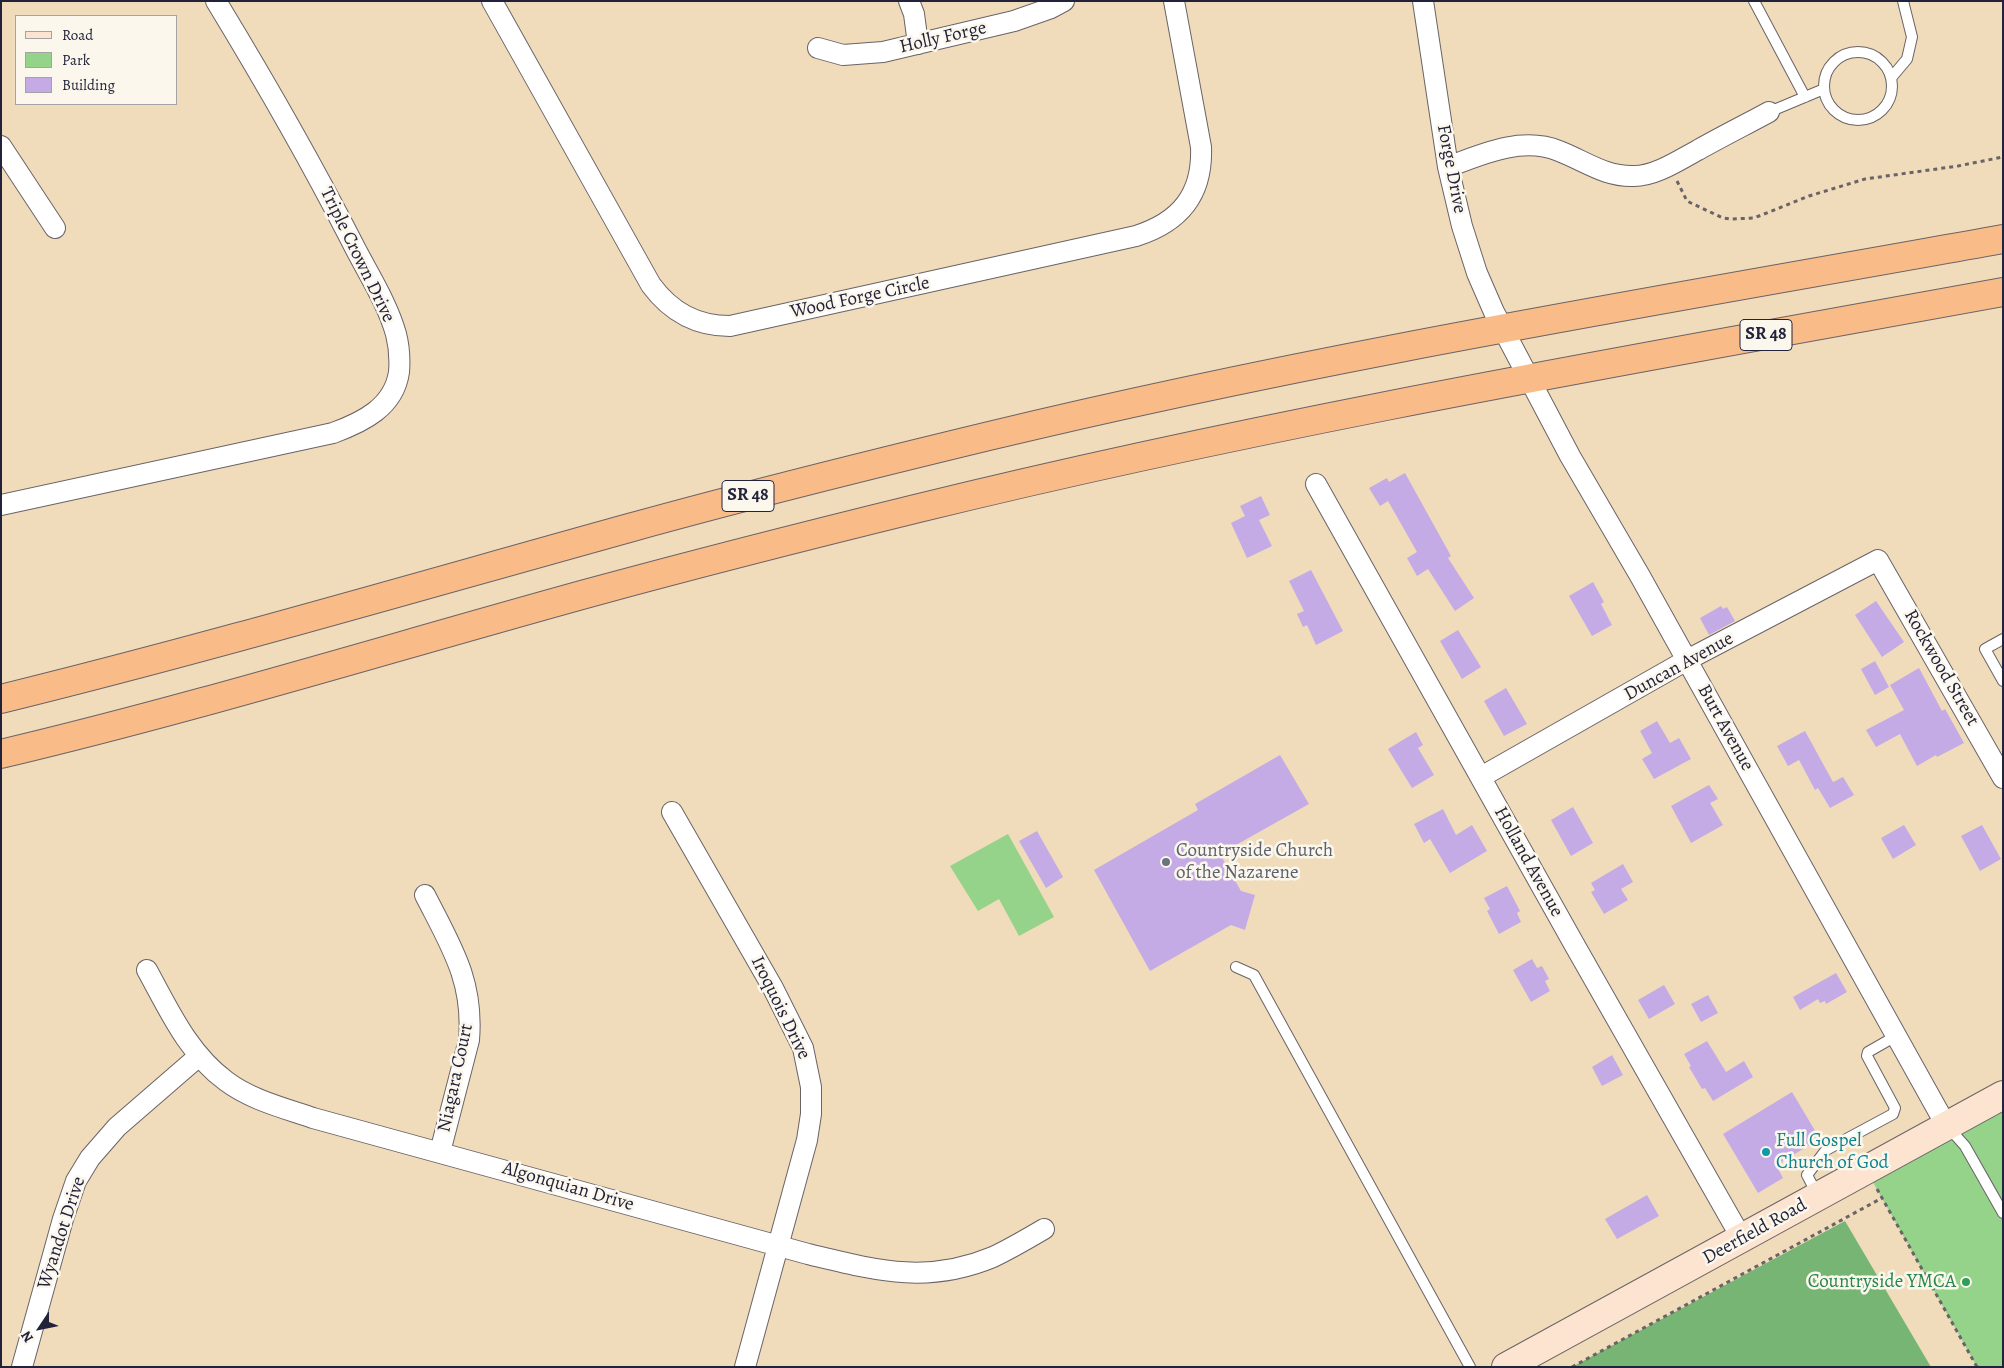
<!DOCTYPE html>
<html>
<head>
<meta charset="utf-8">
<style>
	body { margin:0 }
	#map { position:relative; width:2004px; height:1368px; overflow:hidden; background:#f0dcba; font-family:Alegreya,serif }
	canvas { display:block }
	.frame { position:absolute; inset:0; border:2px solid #22223b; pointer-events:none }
	.legend { position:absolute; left:15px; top:15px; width:162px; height:90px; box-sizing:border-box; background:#fbf7ec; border:1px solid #a4a2a5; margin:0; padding:6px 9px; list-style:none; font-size:15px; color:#22223b }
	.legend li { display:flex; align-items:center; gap:10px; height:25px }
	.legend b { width:25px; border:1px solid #a4a2a5 }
	.north { position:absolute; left:15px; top:1303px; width:50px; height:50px; -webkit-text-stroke:4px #fbf7ec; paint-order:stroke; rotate:236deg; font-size:14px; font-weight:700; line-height:20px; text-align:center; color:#22223b }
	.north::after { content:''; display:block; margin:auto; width:18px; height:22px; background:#22223b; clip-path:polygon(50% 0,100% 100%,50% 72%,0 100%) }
</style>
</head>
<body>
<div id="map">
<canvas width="2004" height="1368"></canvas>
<div class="frame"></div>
<ul class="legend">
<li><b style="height:6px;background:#fde4d0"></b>Road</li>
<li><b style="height:14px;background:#94d389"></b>Park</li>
<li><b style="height:14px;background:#c4abe6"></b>Building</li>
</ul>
<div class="north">N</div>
</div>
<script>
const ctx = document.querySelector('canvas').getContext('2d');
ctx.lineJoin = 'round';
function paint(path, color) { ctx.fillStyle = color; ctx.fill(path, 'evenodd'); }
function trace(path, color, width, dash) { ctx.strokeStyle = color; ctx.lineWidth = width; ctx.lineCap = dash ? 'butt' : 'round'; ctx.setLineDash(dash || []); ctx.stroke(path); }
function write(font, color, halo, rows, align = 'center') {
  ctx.font = font + ' Alegreya,serif'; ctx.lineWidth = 5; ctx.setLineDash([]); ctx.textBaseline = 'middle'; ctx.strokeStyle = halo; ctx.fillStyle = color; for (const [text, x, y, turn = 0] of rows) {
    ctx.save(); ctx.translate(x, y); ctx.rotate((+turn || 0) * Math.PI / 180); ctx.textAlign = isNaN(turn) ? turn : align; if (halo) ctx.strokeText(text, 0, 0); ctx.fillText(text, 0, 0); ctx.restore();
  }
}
const green = new Path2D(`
	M1008,834l46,83 -35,19 -20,-37 -21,12 -28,-45z
	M2003,1095v272h-26l-111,-197z`);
const forest = new Path2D(`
	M1845,1221l86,146h-359z`);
const building = new Path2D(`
	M1405,473l46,83 -3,2 26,40 -19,13 -27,-42 -11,7 -10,-18 10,-6 -29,-51 -8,5 -11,-18 18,-10 2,4z
	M1261,496l9,19 -11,5 13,26 -25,12 -16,-35 14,-7 -5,-10z
	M1311,570l32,61 -27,14 -9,-20 -4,2 -6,-13 7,-3 -15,-30z
	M1593,582l11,20 -3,2 11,21 -20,11 -23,-40z
	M1876,601l28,41 -22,15 -27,-42z
	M1721,606l2,3 4,-2 8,14 -26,14 -9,-17z
	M1458,630l23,37 -19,12 -22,-38z
	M1875,661l14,26 -14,8 -14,-26z
	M1919,668l23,43 3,-2 19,34 -27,14 -1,-2 -19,11 -17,-32 -24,13 -10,-17 38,-20 -14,-25z
	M1506,688l21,36 -23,12 -20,-35z
	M1657,721l13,22 9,-5 12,21 -37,20 -12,-20 10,-6 -12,-22z
	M1805,731l28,51 10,-5 11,18 -24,13 -12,-20 -3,2 -16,-30 -11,6 -11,-20z
	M1416,732l7,13 -5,3 16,27 -22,13 -24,-39z
	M1280,755l29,49 -89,50 21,37 14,4 -10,35 -14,-5 -81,46 -56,-101 104,-60 -3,-6z
	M1709,785l9,14 -8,4 13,22 -32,18 -20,-37z
	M1573,807l20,36 -22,13 -20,-36z
	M1443,809l13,26 16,-10 15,26 -37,22 -20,-34 -6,4 -10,-19z
	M1904,825l12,20 -23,14 -12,-21z
	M1982,825l19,34 -21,12 -19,-35z
	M1037,831l26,46 -17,11 -27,-47z
	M1623,864l10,18 -12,7 7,11 -24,14 -13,-22 4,-2 -4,-7z
	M1507,886l13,25 -3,2 4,9 -22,12 -12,-23 3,-2 -6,-11z
	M1532,959l5,9 5,-2 7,13 -4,2 5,10 -19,11 -18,-32z
	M1836,973l11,19 -21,12 -1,-3 -5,2 -2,-4 -18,11 -7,-13z
	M1664,985l11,19 -26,15 -11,-19z
	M1708,995l10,18 -17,9 -10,-18z
	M1707,1041l19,31 18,-11 9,16 -40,24 -8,-13 -3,1 -13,-22 2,-1 -7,-12z
	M1612,1055l11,20 -21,11 -10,-19z
	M1792,1092l28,47 -44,26 7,13 -25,15 -35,-59z
	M1647,1195l12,21 -42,23 -12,-20z`);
const path = new Path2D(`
	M1677,181l10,20 4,2 32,15 9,1 22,-1 55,-22 56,-17 93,-13 45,-9
	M1877,1189l100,178
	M1572,1367l310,-169`);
const lane = new Path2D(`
	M1754,1l51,96
	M1824 86a34 34 0 1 1 68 0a34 34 0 1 1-68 0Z
	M1891,78l16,-19 5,-22 -9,-36
	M1769,112l55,-23
	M2003,639l-18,10 18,32
	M1236,967l18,8 216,392
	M1948,1127l17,19 38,67
	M1818,1196l-11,-21 19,-25 67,-36 2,-6 -28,-52 1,-4 28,-16`);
const street = new Path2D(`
	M492,1l159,284c20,27 45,41 79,41l406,-90c44,-14 67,-41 65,-89l-27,-146
	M909,1l5,13 4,30
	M1423,1l25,166 14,59 15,47 17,39 76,144 70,120 307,551
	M818,48l25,7 40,-3 131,-31 37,-13 13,-7
	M1,146l54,82
	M1448,167c34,-13 74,-31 111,-16 26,10 46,26 75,25 22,0 45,-16 64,-26 23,-13 47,-25 71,-38
	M1316,484l258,460 168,295
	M1,505l332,-72c30,-11 61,-26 66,-61 1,-12 0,-26 -3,-38 -9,-32 -29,-62 -44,-92 -42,-82 -88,-162 -136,-241
	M1481,777l206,-117 191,-100 125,218
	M672,812l101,176 30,60 8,39v27l-4,26 -62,227
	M425,895c26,51 49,86 44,145l-29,112
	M147,970c22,40 41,83 79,111 25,19 58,27 87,37l495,136c67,16 118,31 185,3 17,-8 34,-18 51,-28
	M22,1367l41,-148 13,-38 14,-23 27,-31 82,-71`);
const secondary = new Path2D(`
	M1506,1367l497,-272`);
const highway = new Path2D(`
	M1,699c211,-52 419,-113 628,-171 119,-33 240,-63 360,-92 335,-81 675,-136 1014,-197
	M1,754c198,-47 392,-107 588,-161 110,-30 220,-58 330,-85 358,-88 721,-150 1084,-216`);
const markers = [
	[1166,862,5,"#6b7280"],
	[1766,1152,5,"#0f9aa8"],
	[1966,1282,5,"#2e9e5b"]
];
const shields = [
	[1766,335,52],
	[748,496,52]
];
const shieldNames = [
	["SR 48",1766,335],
	["SR 48",748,496]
];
const streetNames = [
	["Holly Forge",943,38,-13],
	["Forge Drive",1451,169,79],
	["Triple Crown Drive",357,255,64],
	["Wood Forge Circle",860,298,-12],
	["Duncan Avenue",1679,667,-29],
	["Rockwood Street",1941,668,60],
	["Burt Avenue",1725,728,61],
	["Holland Avenue",1528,862,61],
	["Iroquois Drive",780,1008,64],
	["Niagara Court",456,1078,-78],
	["Algonquian Drive",568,1187,16],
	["Deerfield Road",1755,1232,-29],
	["Wyandot Drive",62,1233,-72]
];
const worshipNames = [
	["Countryside Church",1176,851],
	["of the Nazarene",1176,873]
];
const cultureNames = [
	["Full Gospel",1776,1141],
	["Church of God",1776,1163]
];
const leisureNames = [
	["Countryside YMCA",1956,1282]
];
paint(green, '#94d389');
paint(forest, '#77b575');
paint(building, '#c4abe6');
trace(lane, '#6a6367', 12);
trace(street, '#6a6367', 22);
trace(secondary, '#6a6367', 30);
trace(highway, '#6a6367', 30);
trace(path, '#6a6367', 3, [4, 4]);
trace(lane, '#fff', 10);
trace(street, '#fff', 20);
trace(secondary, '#fde4d0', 28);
trace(highway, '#f9bc89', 28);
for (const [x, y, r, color] of markers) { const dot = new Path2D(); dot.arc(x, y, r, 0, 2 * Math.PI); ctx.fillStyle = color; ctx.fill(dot); trace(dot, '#fbf7ec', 2); }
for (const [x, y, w] of shields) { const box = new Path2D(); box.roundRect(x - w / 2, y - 15.5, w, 31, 4); ctx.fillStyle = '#fbf7ec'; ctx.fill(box); trace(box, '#22223b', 1); }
write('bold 18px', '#22223b', null, shieldNames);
write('19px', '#22223b', '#fbf7ec', streetNames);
write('19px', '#5b616d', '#fbf7ec', worshipNames, 'left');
write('19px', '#0d838f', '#fbf7ec', cultureNames, 'left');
write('19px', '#27864d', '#fbf7ec', leisureNames, 'right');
</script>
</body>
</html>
